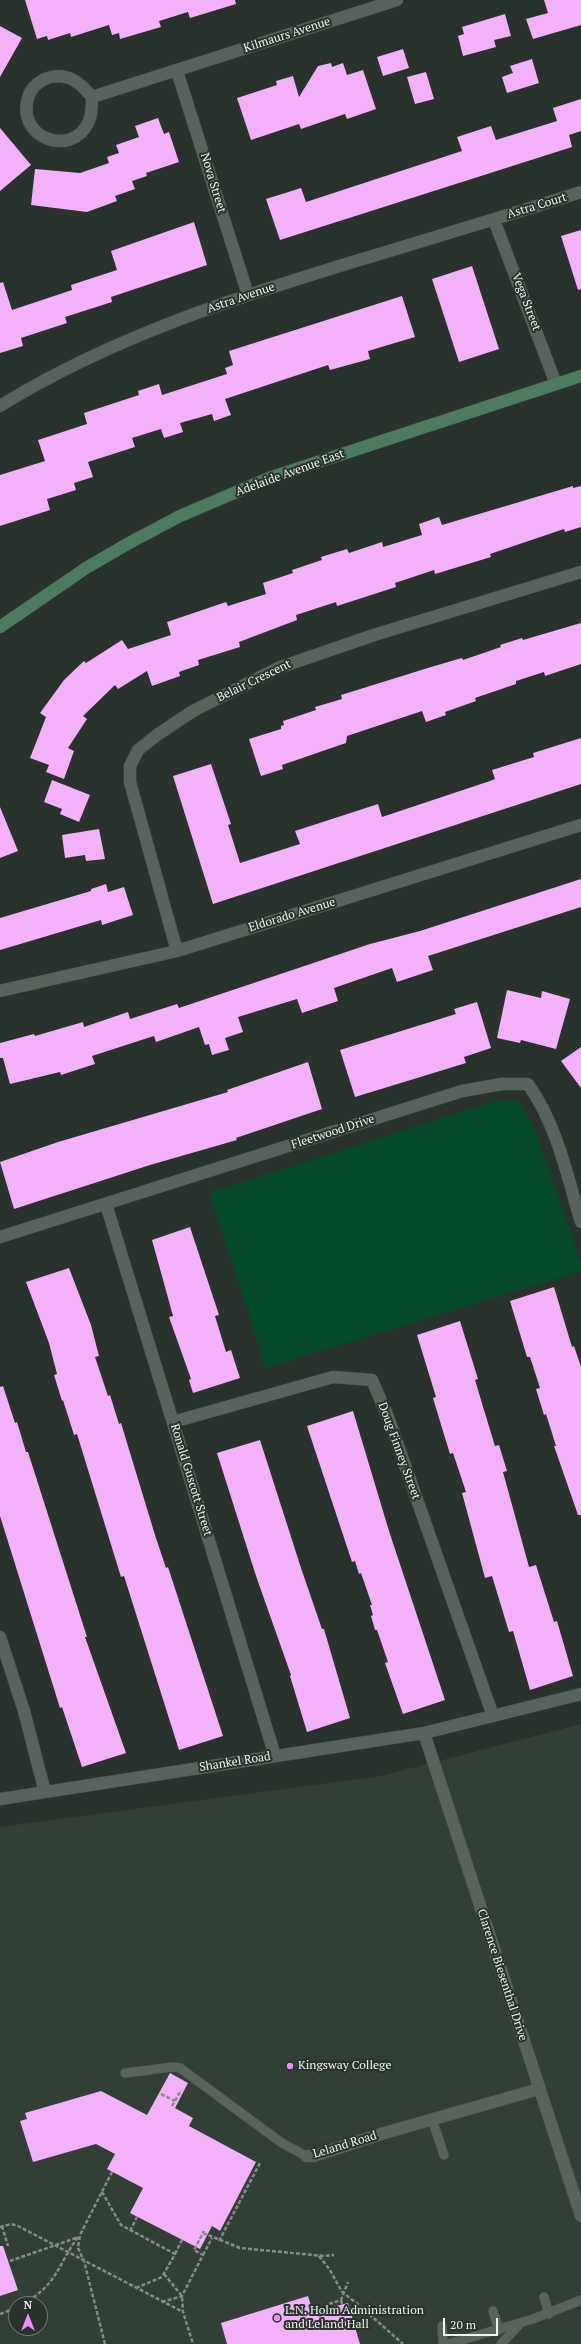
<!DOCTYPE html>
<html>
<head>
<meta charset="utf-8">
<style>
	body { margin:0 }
	#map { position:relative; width:581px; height:2344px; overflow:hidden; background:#29322c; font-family:"PT Serif",serif }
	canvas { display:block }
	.north { position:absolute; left:8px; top:2296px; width:40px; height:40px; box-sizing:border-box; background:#29322c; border:1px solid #78807a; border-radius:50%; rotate:0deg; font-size:11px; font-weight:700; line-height:16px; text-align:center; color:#eff4f0 }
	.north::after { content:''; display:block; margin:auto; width:14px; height:18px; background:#ee8cf9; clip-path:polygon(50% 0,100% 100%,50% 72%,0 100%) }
	.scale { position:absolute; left:443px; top:2318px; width:55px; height:18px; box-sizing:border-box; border:2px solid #eff4f0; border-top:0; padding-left:5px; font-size:12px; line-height:14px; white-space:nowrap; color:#eff4f0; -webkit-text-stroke:3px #29322c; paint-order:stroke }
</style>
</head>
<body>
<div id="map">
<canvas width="581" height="2344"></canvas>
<div class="north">N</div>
<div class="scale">20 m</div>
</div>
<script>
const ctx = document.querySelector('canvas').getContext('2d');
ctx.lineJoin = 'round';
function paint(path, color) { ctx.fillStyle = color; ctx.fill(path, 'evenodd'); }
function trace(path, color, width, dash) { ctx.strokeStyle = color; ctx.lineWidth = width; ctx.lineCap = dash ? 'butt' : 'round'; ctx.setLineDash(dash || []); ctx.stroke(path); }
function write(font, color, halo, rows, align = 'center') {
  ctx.font = font + ' "PT Serif",serif'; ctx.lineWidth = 4; ctx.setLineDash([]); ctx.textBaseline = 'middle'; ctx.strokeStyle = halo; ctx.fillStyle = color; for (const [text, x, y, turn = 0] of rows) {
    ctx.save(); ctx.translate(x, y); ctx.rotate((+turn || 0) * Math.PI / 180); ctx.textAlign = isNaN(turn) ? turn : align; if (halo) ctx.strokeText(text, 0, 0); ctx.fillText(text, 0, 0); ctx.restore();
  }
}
const built = new Path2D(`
	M581,1724v620h-581v-517l381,-51zM16,2304h24v24h-24z`);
const green = new Path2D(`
	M499,1100l20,2 15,24 47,136v9l-315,97 -57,-175z`);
const building = new Path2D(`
	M25,0h210l1,4 -46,14 -2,-6 -29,9 2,6 -41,12 -1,-6 -7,2 -3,-10 -38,12 -1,-4 -22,7 -1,-4 -10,3z
	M544,0h37v25l-48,14 -7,-20 22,-6z
	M505,14l6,22 -17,4 2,7 -33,9 -5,-20 6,-2 -2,-7z
	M0,26l22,12 -22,39z
	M403,49l6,19 -26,8 -6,-19z
	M532,59l7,24 -32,10 -5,-16 11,-4 -3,-7z
	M331,63l1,4 11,-4 4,12 16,-5 13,39 -29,10 -2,-5 -44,15 -2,-5 -48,16 -14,-42 40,-13 -1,-4 17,-5 6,21 19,-31z
	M426,72l8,27 -19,5 -8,-27z
	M581,99v32l-12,4 3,12 -292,93 -14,-41 35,-11 5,14 156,-51 -5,-14 34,-11 5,14 61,-19 -4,-13z
	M158,118l6,16 5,-2 10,30 -33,11 1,3 -15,5 3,8 -20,7 2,5 -30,11 -56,-7 4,-36 45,4 29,-10 -2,-6 12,-4 -3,-8 23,-8 -4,-11z
	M0,128l31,37 -31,26z
	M194,222l13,43 -96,32 1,5 -47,15 2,6 -46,15 2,8 -23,7v-70l3,-1 9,28 60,-20 -1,-5 46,-15 -6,-19z
	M581,230v59l-3,1 -17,-54z
	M472,266l27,83 -40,13 -27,-83z
	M402,296l13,41 -47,14 2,8 -40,11 -2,-5 -103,34 6,16 -17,6 -2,-7 -32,9 3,9 -19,6 -3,-9 -29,9 3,9 -47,15 5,15 -19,6 2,7 -29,9 3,11 -50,16v-51l45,-14 -7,-21 49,-16 -3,-11 55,-18 -1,-4 21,-7 3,11 65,-21 -2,-6 8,-3 -4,-14z
	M573,486v2l8,-2v41l-16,5 -1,-3 -74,25 1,3 -56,17 -1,-4 -39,13 1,4 -59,19 -1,-4 -40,13 1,5 -58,22 1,5 -42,13 1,5 -20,7 1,4 -28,10 -5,-15 -29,18 -3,-4 -32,31 4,3 -19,29 6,3 -10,28 -18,-7 3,-7 -19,-7 16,-41 -6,-4 24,-33 20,-19 2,2 36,-23 6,9 43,-14 -4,-13 59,-20 2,4 38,-12 -3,-11 30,-10 -1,-3 30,-10 -1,-3 26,-8 2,4 33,-11 1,5 39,-12 -3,-11 20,-7 3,8z
	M581,623v41l-36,12 -1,-4 -28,9v3l-41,14 1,3 -31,11 1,3 -20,7 -4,-11 -75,25 -1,7 -64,22 1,4 -22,7 -12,-37 32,-10v-3l3,-1 -1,-4 33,-11 -1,-3 27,-8 -1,-4 90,-28 31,-9 1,2 38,-13 -1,-2 22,-7 1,2z
	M581,738v46l-368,120 -40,-128 38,-12 20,60 -3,1 12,38 60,-19 -5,-13 83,-27 4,13 108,-36 5,-2 -3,-9 42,-13 -1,-4z
	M52,780l38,15 -11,27 -19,-8 2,-5 -18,-7z
	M0,807l18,44 -18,7z
	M99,829l6,30 -19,2 -1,-6 -20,3 -3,-23z
	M581,879v28l-153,49 5,14 -36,12 -5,-14 -58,20 4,13 -36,12 -5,-14 -59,18 5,15 -18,6 4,12 -17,5 -3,-11 -4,1 -6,-18 -43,15 -2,-6 -62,20 3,8 -34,11 -1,-3 -50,12 -7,-26h-3v-15l34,-9 1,2 48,-14 1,5 44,-15 2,7 47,-15 2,4 191,-64 50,-13z
	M106,884l2,8 16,-5 9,28 -31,10 -1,-5 -101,30v-32l91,-27v-2z
	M507,990l34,8 1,-7 28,8 -14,50 -35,-9 -1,3 -23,-5z
	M477,1002l14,46 -27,9 2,6 -111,34 -15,-47 116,-36 -2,-5z
	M581,1047v41l-20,-27z
	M308,1062l14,47 -86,29 1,2 -87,25 -136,44 -14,-47 58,-20 170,-50 -1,-2z
	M190,1227l29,88 -4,1 11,36 5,-2 9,28 -47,15 -4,-13 2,-1 -22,-62 4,-1 -21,-76z
	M69,1268l22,57 8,31 -4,1 13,39 2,-1 9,29 2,-1 34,112 11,33 2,-1 55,169 -44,14 -55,-174 -3,1 -44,-143 -3,1 -11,-35 -1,1 -8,-26 3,-1 -8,-31 -23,-61z
	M554,1287l18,60 2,-1 7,21v148h-3l-24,-69h2l-10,-32 -2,1 -8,-26 4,-1 -10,-31h-3l-17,-56z
	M460,1321l18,58 -3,1 9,30 11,36 4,-1 8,26 -4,1 26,95 7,-2 18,57 3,-1 16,55 -43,14 -17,-59 -4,1 -17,-56 -7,2 -23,-85 4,-1 -13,-39 -3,1 -8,-26 -9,-30 3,-1 -19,-62z
	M3,1386l12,37 2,-1 9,30h2l59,185h-2l41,116 -44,14 -20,-60 -2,1 -60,-192v-129z
	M353,1411l36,120 56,169 -42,14 -18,-51 3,-1 -11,-32h-2l-4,-14 2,-1 -3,-10h2l-11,-32 -2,1 -4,-13 -3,1 -45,-136z
	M260,1440l41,128 21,61h2l26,89 -43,14 -17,-56 1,-1 -35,-99 -39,-123z
	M170,2073l18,10 -13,25 18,10 -4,8 67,36 -36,69 -8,-5 -12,23 -70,-36 13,-25 -36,-19 8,-15 -19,-10 -63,18 -13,-41 7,-2 -2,-6 76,-22 46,24z
	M0,2246h3l15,44 -18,6z
	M308,2296l5,16 35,-9 12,41h-133l-6,-21z`);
const path = new Path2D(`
	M161,2094l14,7
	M172,2106l9,-16
	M102,2192l19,33 54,29 -13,23 -26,11
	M2,2226l6,20
	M0,2227l11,-3 7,2 165,86
	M130,2231l7,-14
	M203,2233l37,15 84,8 10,-1
	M219,2241l41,-78
	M175,2254l7,-14
	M203,2255l9,-17
	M319,2256l11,14 12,22 17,13 44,39
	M10,2261l66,-23
	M164,2274l18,22 1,16 10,32
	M341,2300l1,4
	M162,2302l20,-6 21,-41 -9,-5 10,-19
	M23,2304c35,-20 34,-38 55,-67
	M0,2314l16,-6
	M321,2323l-2,-11 10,-8 12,-4 7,-18
	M105,2344l-21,-83 -6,-13 2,-13 32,-63`);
const service = new Path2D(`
	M125,2073l48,-6 7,1 102,75 24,13
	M432,2119l12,36
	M544,2297l5,17
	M493,2311l6,19
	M442,2326l1,18
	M448,2344l85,-25 48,-19
	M501,2344l18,-19`);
const minor = new Path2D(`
	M177,71l71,224
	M92,97c0,8 0,17 -3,24 -17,39 -76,16 -60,-26 3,-9 13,-16 22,-18 19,-4 30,7 41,20l305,-97
	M494,220l62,164
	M0,406c113,-70 240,-110 366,-148 72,-22 144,-43 215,-66
	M177,951l-47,-169v-16l8,-16 19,-15 36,-24 85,-43 96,-33 207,-63
	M0,991l177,-40 404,-126
	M106,1204l169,552
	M0,1237l462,-146 40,-7h26c29,41 39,91 53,138
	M173,1422l160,-45 39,3 16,37 105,299
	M0,1637l24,74 21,81
	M424,1733l157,483
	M0,1799l424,-66 157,-39
	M306,2156h8l67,-22 158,-45`);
const secondary = new Path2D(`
	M0,627l86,-59 43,-25 51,-27 89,-38 312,-102`);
const markers = [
	[290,2066,4,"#ee8cf9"],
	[277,2318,4,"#ee8cf9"]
];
const streetNames = [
	["Kilmaurs Avenue",287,35,-18],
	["Nova Street",213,183,73],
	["Astra Court",537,206,-17],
	["Astra Avenue",241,298,-19],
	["Vega Street",526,302,69],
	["Adelaide Avenue East",290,473,-20],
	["Belair Crescent",254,681,-26],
	["Eldorado Avenue",292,915,-17],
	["Fleetwood Drive",333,1132,-18],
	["Doug Finney Street",399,1451,70],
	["Ronald Guscott Street",191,1480,73],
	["Shankel Road",235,1762,-9],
	["Clarence Biesenthal Drive",502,1975,72],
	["Leland Road",345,2145,-17]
];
const poiNames = [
	["Kingsway College",298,2066],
	["L.N. Holm Administration",285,2311],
	["and Leland Hall",285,2325]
];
paint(built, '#313f36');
paint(green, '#054b2b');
paint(building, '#f2b1f9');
trace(service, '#474e4a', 10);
trace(minor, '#474e4a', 13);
trace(secondary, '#474e4a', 13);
trace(path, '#858c87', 2.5, [4, 2]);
trace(service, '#59625c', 9);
trace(minor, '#59625c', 12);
trace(secondary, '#4c7b62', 12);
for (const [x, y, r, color] of markers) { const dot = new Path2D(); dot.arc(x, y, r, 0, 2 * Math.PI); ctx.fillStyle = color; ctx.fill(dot); trace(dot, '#29322c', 1.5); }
write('12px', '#eff4f0', '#29322c', streetNames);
write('12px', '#eff4f0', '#29322c', poiNames, 'left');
</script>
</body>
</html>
